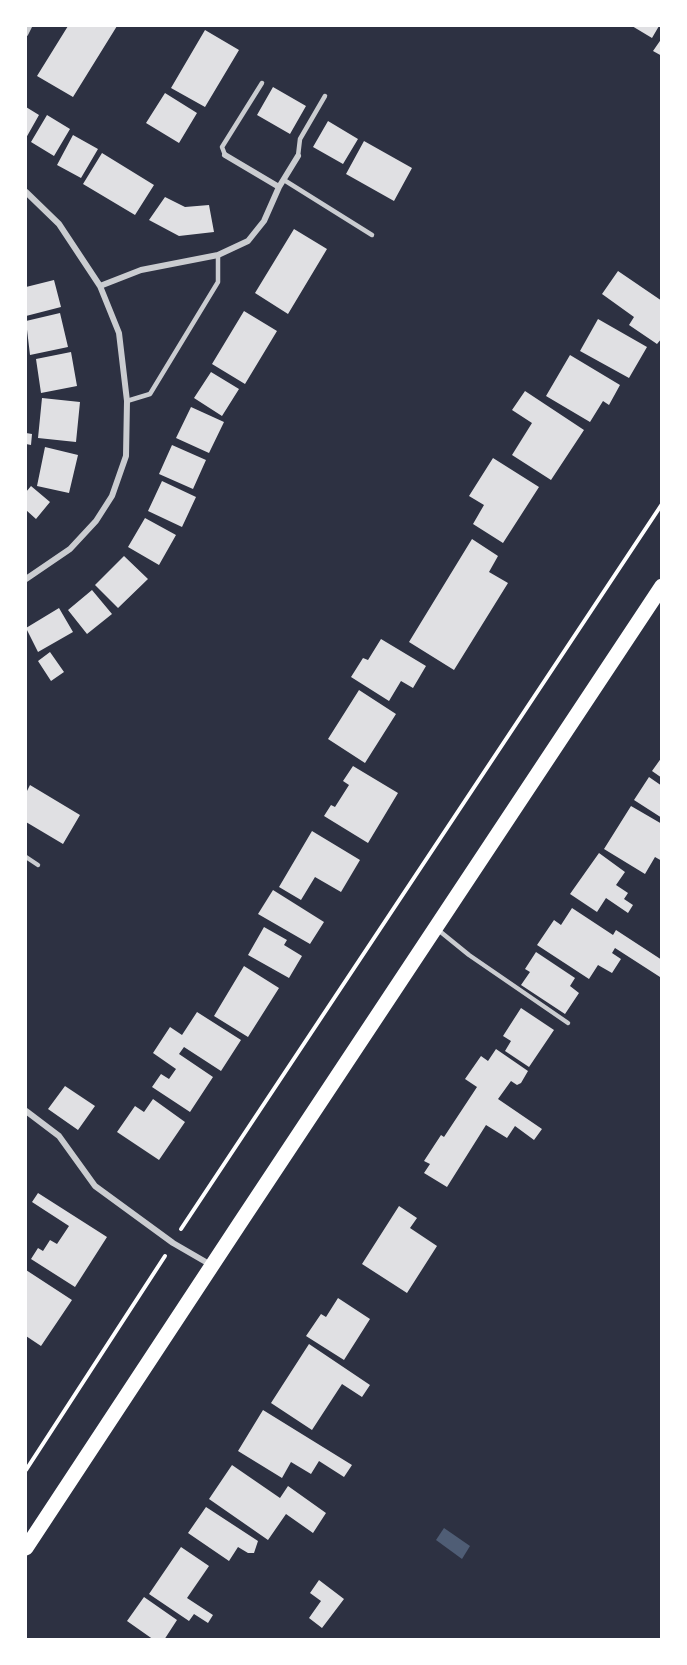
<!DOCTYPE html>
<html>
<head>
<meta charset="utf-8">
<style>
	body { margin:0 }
	#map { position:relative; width:687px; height:1665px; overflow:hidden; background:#2d3142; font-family:"Zilla Slab",serif }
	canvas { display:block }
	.frame { position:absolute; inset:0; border:27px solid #fff; pointer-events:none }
</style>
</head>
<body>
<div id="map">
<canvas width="687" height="1665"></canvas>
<div class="frame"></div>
</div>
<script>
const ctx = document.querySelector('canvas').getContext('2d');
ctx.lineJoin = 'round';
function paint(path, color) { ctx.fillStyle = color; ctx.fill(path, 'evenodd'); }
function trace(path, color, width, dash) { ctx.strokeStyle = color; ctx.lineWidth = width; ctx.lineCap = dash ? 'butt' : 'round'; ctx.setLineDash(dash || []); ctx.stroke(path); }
const water = new Path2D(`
	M444,1528l26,18 -8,13 -26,-19z`);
const building = new Path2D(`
	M68,26h49l-44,71 -36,-21z
	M632,26h27l-7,12z
	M205,30l34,20 -34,57 -34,-19z
	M662,38v18l-9,-5z
	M273,87l33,19 -16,28 -33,-19z
	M165,93l32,20 -18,30 -33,-20z
	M26,107l13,8 -13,23z
	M47,115l23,14 -16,27 -23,-14z
	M328,121l30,18 -15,25 -30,-17z
	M73,135l25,14 -17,29 -24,-13z
	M364,141l48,27 -18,33 -48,-27z
	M102,153l52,32 -19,30 -52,-31z
	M165,197l20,10 24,-2 5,27 -35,4 -30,-16z
	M294,229l33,20 -39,65 -33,-21z
	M618,271l44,30v37l-5,6 -28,-19 5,-8 -32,-23z
	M54,280l7,27 -35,9v-29z
	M244,311l33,20 -32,53 -33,-20z
	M60,313l8,34 -38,8 -4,-34z
	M598,319l49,28 -18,31 -49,-27z
	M71,352l6,34 -36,7 -5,-34z
	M570,355l50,30 -11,20 -6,-4 -13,21 -44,-26z
	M211,372l28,17 -17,27 -28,-18z
	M525,391l59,39 -33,50 -39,-25 20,-32 -20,-13z
	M42,398l38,4 -4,40 -38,-4z
	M191,407l33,15 -15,31 -33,-15z
	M26,433l6,1 -1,11 -5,-1z
	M172,445l34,15 -13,29 -34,-15z
	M45,447l33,8 -9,38 -32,-7z
	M493,458l46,29 -36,56 -30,-19 11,-19 -15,-9z
	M162,481l34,16 -14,30 -34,-16z
	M31,486l19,16 -14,17 -10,-9v-18z
	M145,518l31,17 -17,30 -31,-18z
	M472,539l26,17 -9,16 19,11 -54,87 -45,-28z
	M124,556l24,23 -30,29 -23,-23z
	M92,590l20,24 -25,20 -19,-24z
	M59,608l14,24 -35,20 -12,-24z
	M381,639l45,27 -13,22 -12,-7 -12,20 -38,-24 12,-19 5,2z
	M50,652l14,20 -13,9 -13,-20z
	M359,690l37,24 -31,49 -37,-24z
	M662,757v21l-10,-7z
	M353,766l45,27 -30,50 -44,-27 7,-11 4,2 14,-22 -6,-4z
	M649,777l13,9v32l-28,-18z
	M30,785l50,30 -17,29 -37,-22v-29z
	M631,806l31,18v37l-7,-4 -10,17 -41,-25z
	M312,831l48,29 -19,32 -26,-15 -14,23 -22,-13z
	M599,853l26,19 -9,13 12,8 -4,6 9,6 -5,8 -22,-15 -9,14 -27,-18z
	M273,890l51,32 -14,22 -52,-30z
	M572,908l41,27 3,-5 46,30 -2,17 -45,-29 -3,5 9,6 -9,14 -14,-8 -9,14 -52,-34 17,-25 7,5z
	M264,927l23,13 -3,5 18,11 -13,22 -41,-23z
	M536,952l39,26 -5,8 9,7 -14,21 -44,-29 9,-13 -5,-3z
	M244,966l35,22 -31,49 -34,-21z
	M521,1008l33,22 -25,37 -24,-16 6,-10 -8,-5z
	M197,1012l44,28 -20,31 -37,-24 -5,7 34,23 -23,35 -38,-25 9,-13 8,5 7,-10 -23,-16 17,-26 12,8z
	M496,1049l32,22 -7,12 -4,2 -6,-4 -13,18 44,30 -8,11 -19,-14 -8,12 -21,-13 -39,62 -23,-14 6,-9 -6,-3 17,-26 3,2 33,-50 -12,-8 16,-23 7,5z
	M65,1086l30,20 -17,24 -30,-21z
	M153,1099l32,23 -26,38 -42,-28 18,-26 9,6z
	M38,1193l69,44 -32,50 -44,-28 7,-11 5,3 7,-11 7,4 12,-18 -37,-24z
	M399,1206l18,12 -7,10 27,18 -30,47 -45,-29z
	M26,1270l46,30 -31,46 -15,-10z
	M338,1298l32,21 -26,41 -38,-24 15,-22 5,3z
	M309,1344l61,41 -8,12 -20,-13 -30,46 -41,-27z
	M263,1410l89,55 -8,12 -25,-16 -8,13 -20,-12 -9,16 -44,-27z
	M232,1465l48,33 8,-12 38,27 -13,20 -27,-19 -18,26 -59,-41z
	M206,1507l52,34 -4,12h-6l-10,-6 -9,14 -41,-28z
	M181,1547l28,19 -22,32 26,17 -5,8 -14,-9 -5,7 -40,-27z
	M319,1580l25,19 -22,29 -13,-10 12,-17 -11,-8z
	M144,1597l33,23 -13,20h-10l-27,-19z`);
const path = new Path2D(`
	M181,1229l481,-725
	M26,1470l139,-214`);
const service = new Path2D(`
	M26,34l4,-8
	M225,155l-3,-8 40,-64
	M298,156l2,-17 25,-43
	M284,180l88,55
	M127,401l23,-7 68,-112v-27
	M26,857l12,8
	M437,929l32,26 99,68`);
const minor = new Path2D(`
	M225,155l54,32
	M26,192l33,32 41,62 19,47 8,68 -1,55 -14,40 -16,25 -26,28 -44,30
	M100,286l41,-16 77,-15 30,-14 16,-20 15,-34 19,-31
	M26,1111l33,25 36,50 78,57 38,22`);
const primary = new Path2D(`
	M26,1548c210,-322 425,-640 636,-962`);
paint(water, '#4f5d75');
paint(building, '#e0e0e3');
trace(path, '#fff', 4);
trace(service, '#caccd0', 4.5);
trace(minor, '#caccd0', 6);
trace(primary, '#fff', 15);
</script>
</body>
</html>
